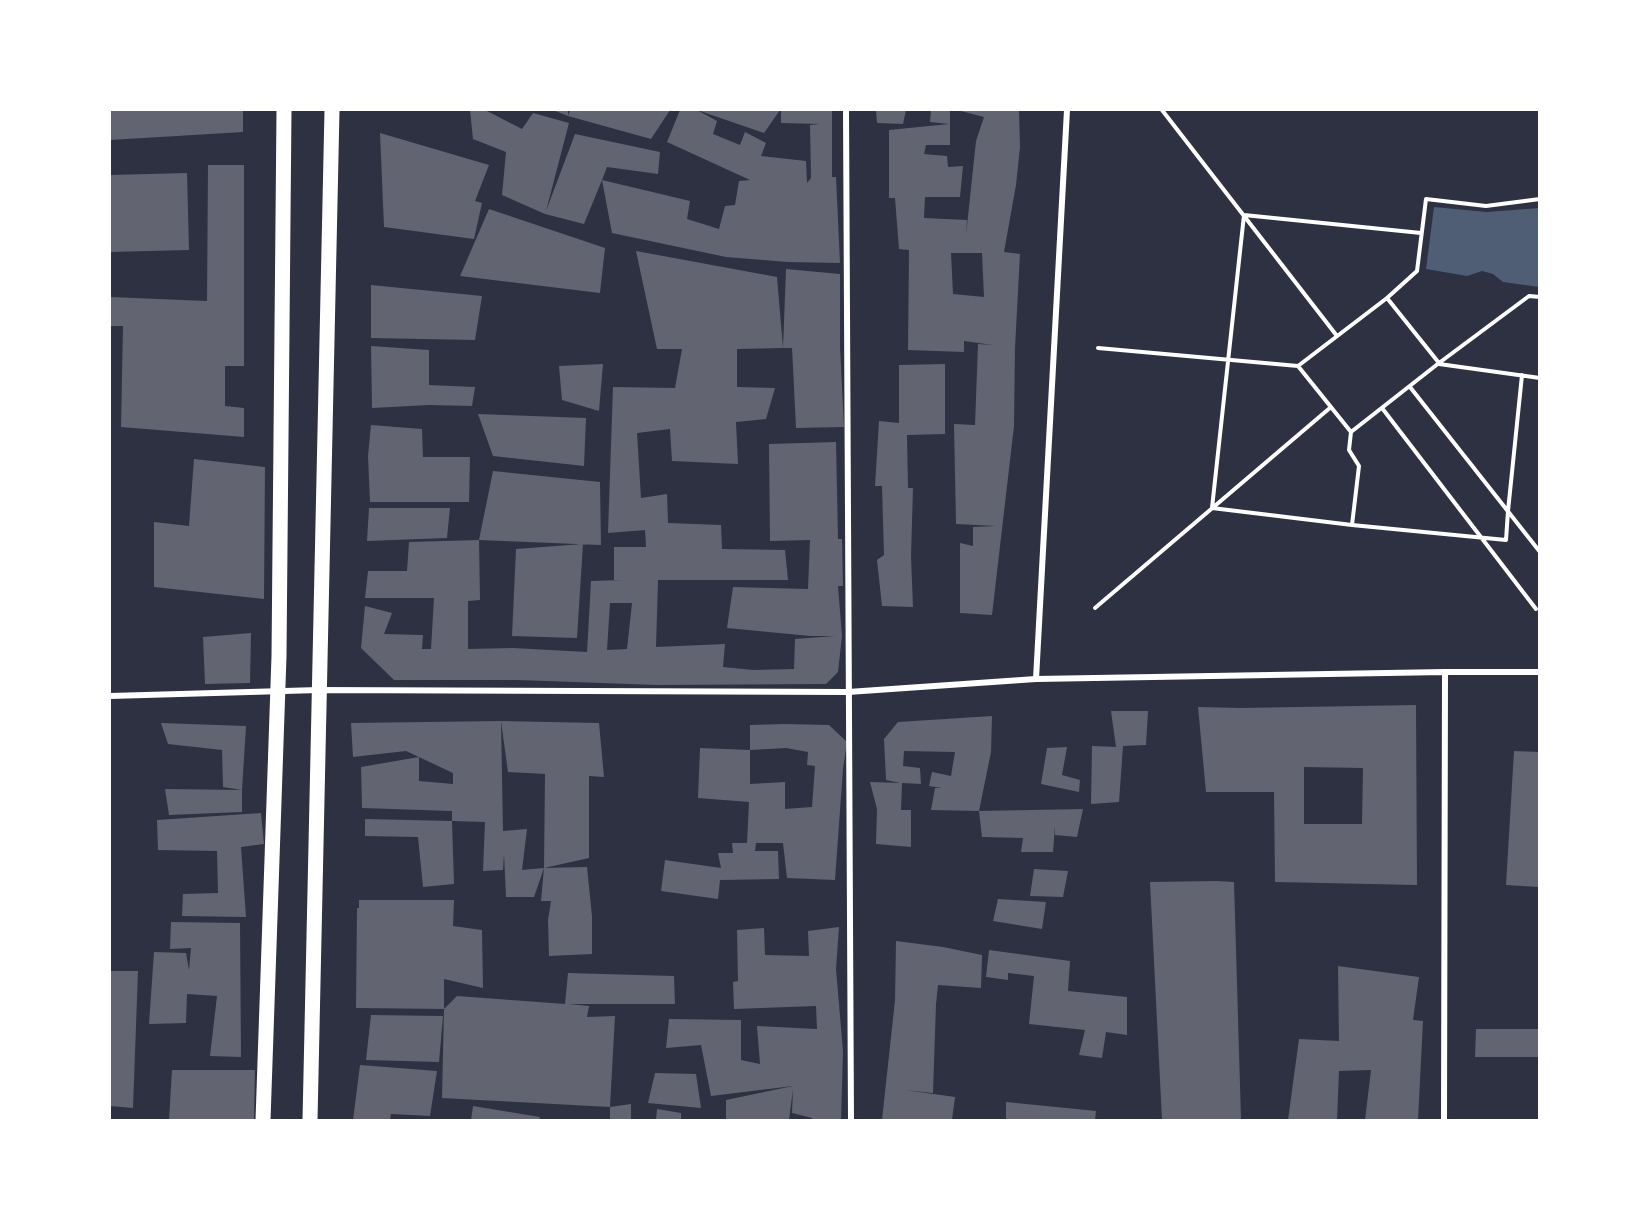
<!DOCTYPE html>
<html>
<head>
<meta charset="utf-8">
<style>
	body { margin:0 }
	#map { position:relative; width:1649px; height:1230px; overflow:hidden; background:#2d3142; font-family:Rubik,sans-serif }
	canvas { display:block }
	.frame { position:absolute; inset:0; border:111px solid #fff; pointer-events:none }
</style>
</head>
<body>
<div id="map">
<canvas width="1649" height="1230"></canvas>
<div class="frame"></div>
</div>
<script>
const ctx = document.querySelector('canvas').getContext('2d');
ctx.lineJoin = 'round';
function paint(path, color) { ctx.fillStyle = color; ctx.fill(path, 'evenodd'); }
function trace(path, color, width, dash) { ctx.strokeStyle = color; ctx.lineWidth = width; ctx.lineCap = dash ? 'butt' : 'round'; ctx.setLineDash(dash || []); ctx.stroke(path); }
const water = new Path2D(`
	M1434,207l53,5 52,-4v79l-36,-5 -10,-8 -11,-3 -15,5 -41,-7z`);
const building = new Path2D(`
	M110,110h133v22l-133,8z
	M470,110h15l37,19 11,-16 36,10 -23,88 29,-77 85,18 -2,22 -51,-7 -5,13 88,21 -3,18 32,10 6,-23 10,-1 4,-24 11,-1 -83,-38 13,-32h100l-16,23 -67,-23 20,11 -4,13 27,11 5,-13 21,11 -5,13 45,5 1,22 4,-5 -1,-53 10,-1 -39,-1v-13h51v67h4l4,86 -52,-1 -62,-5 -114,-24 -10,-53 -18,44 -39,-10 -43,-19 4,-43 -33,-13z
	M553,110h15v6z
	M570,110h100l-19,29 -83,-23z
	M876,110h30l-3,14 -26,-1z
	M931,110h19v35h-24l-2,9 23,2 1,11 15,-1 -3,31h-35l-1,21 43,2 -1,15 10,-94 8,-24 -27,-7h62l1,37 -4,38 -12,67 16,2 -5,94 -1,78 -22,189 -32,-2v-70l13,3v-19l23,-1 -40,-2 -2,-100 21,1 3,-81 15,1 -29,-4v11l-56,-2 1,-100 -10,-1 -4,-51h-6v-68l60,-6 -19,-2zM951,253h31l2,44 -31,-3z
	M380,133l109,32 -14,36 7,2 -8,36 -90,-12z
	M208,165h36v201h-19v40l19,2v29l-123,-10 2,-101h-13v-29l97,4z
	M187,173l2,77 -79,2v-77z
	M489,209l116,39 -5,45 -140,-17z
	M636,251l141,26 6,71 -46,1v38l38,1 -9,31 -30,3 2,42 -66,-3 -2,-32 -33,4 4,65 26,-4 1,29 53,2 1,24 63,1 3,30h-130l-2,67 69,-3 -2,23 30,3 41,-1 1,-30 40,-3h-25l-83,-8 6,-41 75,2 2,-49 -40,1 -1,-97 67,-2 2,97h4l1,47h-5l4,50 -4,36 -12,12 -169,1 -140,-5h-123l-33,-32 4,-42 27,7 -8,21 39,1 -1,14h9l3,-51h-69l3,-27h39l2,-29 70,-2 1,60 -12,1v48l45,-1 74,4 4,-71 32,-1h-9v-33h32l-1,-17 -37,3 5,-146 62,1 7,-39h-25zM610,603h22l-5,46 -20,1z
	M786,269l54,5v73l4,80 -48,1 -4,-80h-9z
	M371,285l111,11 -7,44 -104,-2z
	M371,346l58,4v35l46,2 -3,19 -43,-1 -57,3z
	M603,364l-4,47 -37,-11 -3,-34z
	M945,364v70l-38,1 1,53h5l-2,69 2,50 -31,-1 -5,-46 7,-5 -2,-69h-7l4,-65 20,2v-58z
	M478,414l108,4 -2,48 -91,-10z
	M371,425l51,4 1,28h47l-1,45h-99l-2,-46z
	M194,459l71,8 -1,132 -110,-12v-65l35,4z
	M493,471l107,11 1,63 -122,-5z
	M369,508h81l-3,30 -80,3z
	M583,544l-6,94 -65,-2 4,-87z
	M251,633l-1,50 -45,1 -2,-47z
	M1416,705l1,180 -142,-3 -1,-90h-68l-8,-85 42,1zM1304,767l59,1 -1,56h-58z
	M1111,711h37l-2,34 -23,1 -4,56 -28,2 1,-58 24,1z
	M992,716l-1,36 -12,59 104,-2 -6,28 -22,-2v-9l-2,26h-32l2,-14 -41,-1 -3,-26 -48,-1 4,-22h7l-13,-2 3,-14 19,4 4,-24 -51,-1 -1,15 17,2 1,16 -19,-1 -1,27h10v37l-35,-3 1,-35 -7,-27 30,1 -14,-3 -2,-41 14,-17z
	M501,721l98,2 5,54 -15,-1v82l-45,10 1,-94 -37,-2 -7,-51 2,110 24,-2 -5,41 22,-2 43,-1 5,49v38l-43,2 -1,-36 3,-19h-10l3,-33 -10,29h-28l-2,-43 -1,16 -20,1 2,-49 -33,-1v-10l-90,-3 -1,-41 58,-10v24l34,3v-11l-47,-22 -53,6 -2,-34z
	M161,723l85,3 -4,64 -19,-3 -1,-37 -54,-6z
	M785,724l44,1 18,17 -4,27 -8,111 -48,-2 -4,-35h-27l-1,8h23l1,28 -59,1 -2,19 -57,-8 4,-31 56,8 -3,-15h15l-1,-10h15l2,-41 -51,-4 2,-50 50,2v-25zM786,748l22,4 -1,13 8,1 -3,41 -27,2v-27l-35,2v-34z
	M1067,747l-5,28 18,5 -1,12 -38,-8 6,-36z
	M1514,751l25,1v135l-33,-2z
	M165,789l77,1v22l-73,3z
	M261,813l3,31 -23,3 5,70 -64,-1 1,-22 35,-1 -1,-42 -59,-1 -1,-30z
	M365,819l87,2 2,63 -31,3 -5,-50 -53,-1z
	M1034,869l34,2 -5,26 -33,-1z
	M1216,881l18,1 7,237 -79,1 -12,-238z
	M998,899l48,3 -4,27 -49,-8z
	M359,900h95l-1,26 29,4 1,58 -39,-9v30l-88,-1 1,-100h2z
	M171,922l69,1 1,134 -31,-1 7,-60 -30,-2 -1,29 -37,1 5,-72 32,1 3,17 2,-22 -21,1z
	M839,927l-3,42 7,82 -2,69h-29v-2l-20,-5 1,-24 -4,31h-63v-20l67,-14 -82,10 -10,-51 -35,3 3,-29 72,1v40l19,4 -3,-38 60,3 -1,-23 -82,3 -1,-27 5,-1 -1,-51 27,-2 1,27 44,1 -1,-25z
	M896,941l47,6 39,8 -1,33 -43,-3 -2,19 -3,89 -28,-3 50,7 -3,23h-70l13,-120z
	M989,950l81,11 -2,30 59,6v38l-21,-3 -4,26 -23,-3 6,-25 -56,-6 5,-48 -26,-3v7l-22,-3z
	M1338,966l81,11 -6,43 10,1 -5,99h-53l6,-50 -32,1 -2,49h-49l11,-81 40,2z
	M110,971h28l-5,137 -23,-2z
	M568,973l106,3 1,28h-106l20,2 -2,11 28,-1 -5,91 -168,-9 2,-89 13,-13 108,8z
	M371,1015l72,1 -4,46 -73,-2z
	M1476,1029h63v28h-64z
	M360,1065l77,6 -7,45 -39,-2 -1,6h-37z
	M172,1070h83l-1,50h-85z
	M655,1073l41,1 5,34 -53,-5z
	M1006,1102l90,9 -1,9h-89z
	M631,1104v16h-21v-13z
	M473,1106l67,11 -1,3h-68z
	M657,1109l24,4v7h-25z`);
const path = new Path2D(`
	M1162,110l175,226
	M1421,233l-177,-18 -32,293 140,17 154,15 2,-29 14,-136
	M1387,298l30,-27 9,-72 60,7 54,-7
	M1098,348l200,18 89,-68 52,65 -88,69 -53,-66
	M1439,363l90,-67 11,1
	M1439,364l101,14
	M1410,387l130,165
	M1382,408l154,201
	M1351,432l-2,18 10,16 -7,59
	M1095,608l236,-201`);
const minor = new Path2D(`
	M846,110l5,1010
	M1036,679l31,-569
	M110,696l209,-6 529,2 188,-13 409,-7h95
	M1444,1120l1,-448`);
const primary = new Path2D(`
	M263,1120l16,-464 5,-546
	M310,1120l22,-1010`);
paint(water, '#4f5d75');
paint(building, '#626471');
trace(path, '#fff', 4);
trace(minor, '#fff', 6);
trace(primary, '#fff', 15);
</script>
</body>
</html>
